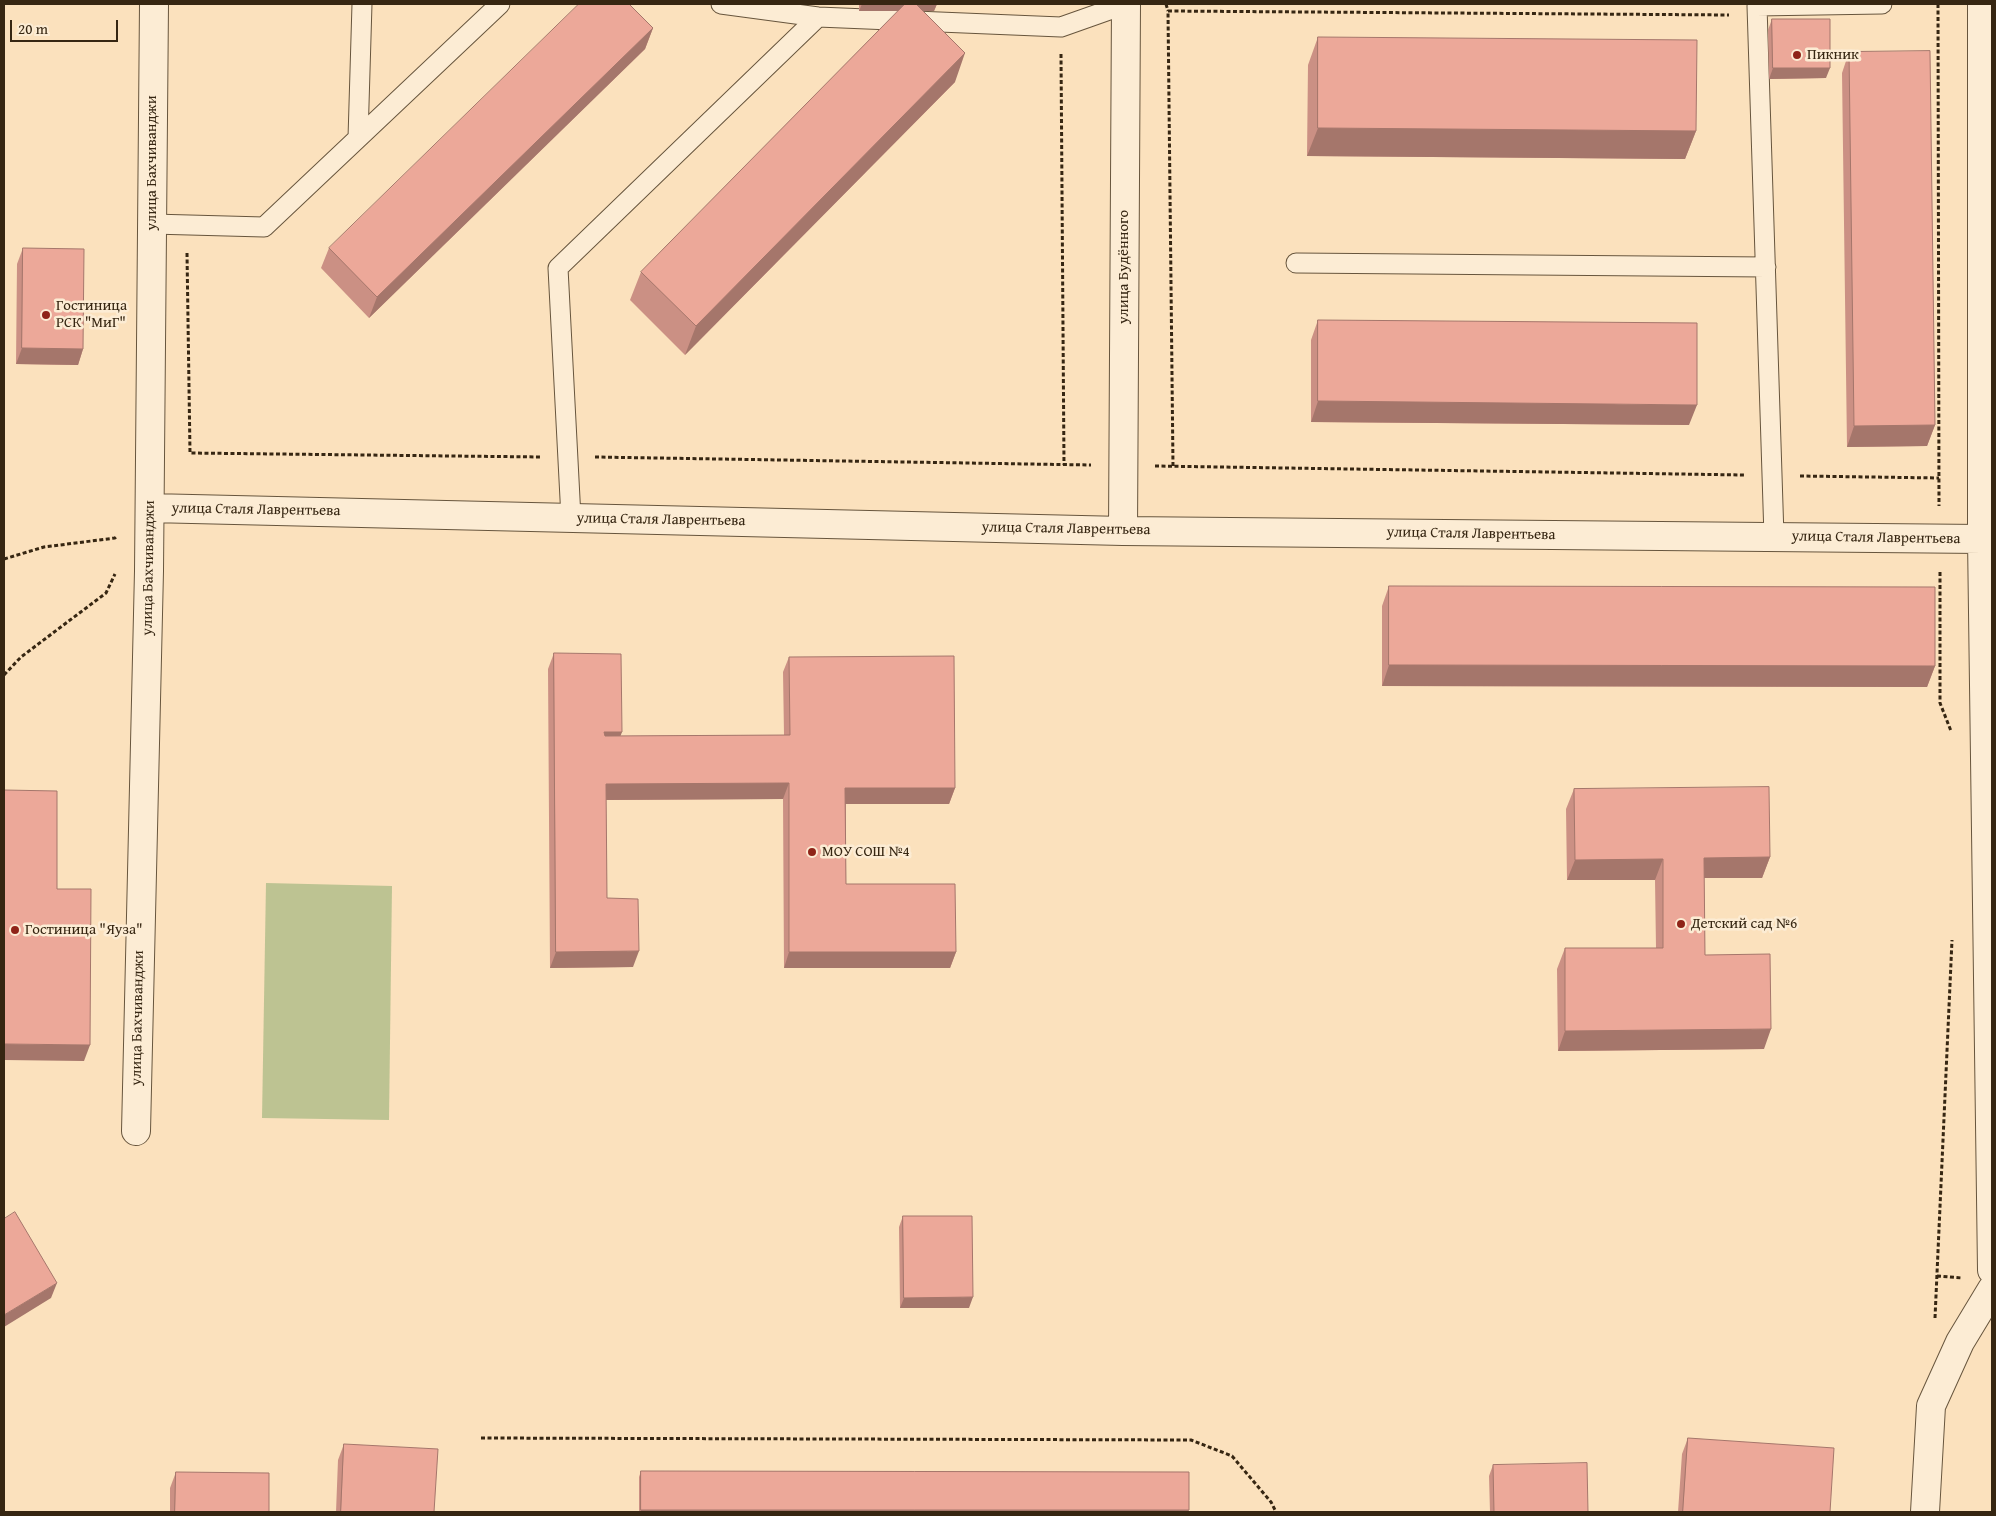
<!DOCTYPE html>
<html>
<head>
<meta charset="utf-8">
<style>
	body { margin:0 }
	#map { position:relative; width:1996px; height:1516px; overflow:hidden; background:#fbe1bd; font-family:"Gentium Book Plus",serif }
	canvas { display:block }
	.frame { position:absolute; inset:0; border:5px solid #362612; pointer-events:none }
	.scale { position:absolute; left:10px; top:20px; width:108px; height:22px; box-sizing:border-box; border:2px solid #362612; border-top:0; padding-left:6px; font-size:15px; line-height:18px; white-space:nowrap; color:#362612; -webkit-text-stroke:4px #fcecd4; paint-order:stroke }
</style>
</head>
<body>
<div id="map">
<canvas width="1996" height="1516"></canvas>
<div class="frame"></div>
<div class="scale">20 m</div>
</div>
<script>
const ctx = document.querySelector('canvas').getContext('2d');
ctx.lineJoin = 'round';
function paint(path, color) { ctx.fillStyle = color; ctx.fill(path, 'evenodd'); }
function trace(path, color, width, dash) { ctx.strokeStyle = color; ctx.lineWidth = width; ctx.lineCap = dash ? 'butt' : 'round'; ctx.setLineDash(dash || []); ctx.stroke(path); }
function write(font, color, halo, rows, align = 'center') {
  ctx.font = font + ' "Gentium Book Plus",serif'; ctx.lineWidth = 5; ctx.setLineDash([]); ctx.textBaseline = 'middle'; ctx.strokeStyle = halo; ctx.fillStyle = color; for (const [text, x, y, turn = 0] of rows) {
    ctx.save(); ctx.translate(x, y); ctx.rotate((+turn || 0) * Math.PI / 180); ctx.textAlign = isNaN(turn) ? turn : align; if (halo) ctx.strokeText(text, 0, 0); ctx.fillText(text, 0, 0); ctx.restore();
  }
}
const green = new Path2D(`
	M266,883l126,3 -3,234 -127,-2z`);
const path = new Path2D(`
	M1166,4l2,7
	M1938,4l1,502
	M1061,54l3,411
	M187,253l3,200 351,4
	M595,457l496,8
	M1155,466l589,9
	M1173,466l-5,-455 561,4
	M1800,476l139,2
	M4,559l40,-12 71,-9 2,-2
	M1940,572v131l11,28
	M4,675l17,-18 85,-64 9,-19
	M1937,1276l25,2
	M1935,1318l17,-378
	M481,1438l710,2 41,16 39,46 5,10`);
const lane = new Path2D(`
	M721,4l97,13 243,10 65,-23
	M358,138l4,-134
	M152,224l112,3 236,-223
	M1296,263l470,4
	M571,518l-13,-250 260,-251
	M1774,537l-17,-531 125,-2`);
const street = new Path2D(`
	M1982,4v535l10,731
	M150,508l973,23 859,8
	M1123,531l3,-527
	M136,1131l13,-560 5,-567
	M1925,1512l6,-106 29,-64 32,-53`);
const wall = new Path2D(`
	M859,4h78l-3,7h-11l32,71 -270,273 -55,-55 11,-28 257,-261h-39z
	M1772,19l54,59 -57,1 -1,-49z
	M653,28l-8,21 -276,269 -48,-50 8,-20z
	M1318,37l378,94 -11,28 -378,-3 1,-91z
	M1849,52l86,373 -8,21 -80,1 -5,-374z
	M23,248l60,101 -5,16 -62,-1 1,-100z
	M1318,320l371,105 -378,-3v-82z
	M1389,586l546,80 -8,21 -545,-1v-80z
	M554,653l66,83 164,-1 -1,-63 6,-15 166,131 -6,16h-103v80l110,68 -6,16h-166l-1,-169 -177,1 1,98 26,69 -83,1 -2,-299z
	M1574,789l196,68 -8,21h-58l1,77 59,94 -206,2 -1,-82 8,-21h91l-1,-68h-88l-1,-71z
	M903,1216l66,92h-69l-1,-81z
	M1688,1438l142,74h-152l4,-58z
	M344,1444l90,68h-98l2,-52z
	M1493,1465l95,47h-98l-1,-36z
	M641,1471l547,41h-549v-35z
	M176,1472l93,40h-99v-24z`);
const shadedWall = new Path2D(`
	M862,4h75l-3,7h-75z
	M653,28l-8,21 -276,269 8,-21z
	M965,53l-10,29 -270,273 11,-29z
	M1773,68h57l-4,10 -57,1z
	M1318,128l378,3 -11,28 -378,-3z
	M22,348l61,1 -5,16 -62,-1z
	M1318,401l379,4 -8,20 -378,-3z
	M1935,425l-8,21 -80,1 7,-21z
	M1389,665l546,1 -8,21 -545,-1z
	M604,732h18l-6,16h-17z
	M789,783l-6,16 -183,1 6,-16z
	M845,788h110l-6,16h-109z
	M1770,857l-8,21h-65l7,-20z
	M1663,859l-8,21h-88l8,-20z
	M639,951l-6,16 -83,1 6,-16z
	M789,952h167l-6,16h-166z
	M1771,1029l-7,20 -206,2 7,-20z
	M4,1044l86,1 -6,16 -80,-1z
	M57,1283l-6,15 -47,29v-12z
	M973,1297l-4,11h-69l4,-10z
	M641,1510h548l-1,2h-547z`);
const building = new Path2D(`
	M579,4h50l24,24 -276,269 -48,-49z
	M905,4h11l49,49 -269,273 -55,-54z
	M1772,19h58v49h-57z
	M1318,37l379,3 -1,91 -378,-3z
	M1930,51l5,374 -81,1 -5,-374z
	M23,248l61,1 -1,100 -61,-1z
	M1318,320l379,3v82l-379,-4z
	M1389,586l546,1v79l-546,-1z
	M554,653l67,1 1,78h-18l1,4 185,-1 -1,-78 165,-1 1,132h-110l1,96h109l1,68h-167v-169l-183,1 1,114 31,1 1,52 -83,1z
	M1769,787l1,70 -66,1 1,97 65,-1 1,75 -206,2v-83h98v-89l-88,1 -1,-71z
	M4,790l53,1v98h34l-1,156 -86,-1z
	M15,1212l42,71 -53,32v-96z
	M903,1216h69l1,81 -69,1z
	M1688,1438l146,10 -4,64h-147z
	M344,1444l94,5 -4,63h-93z
	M1587,1463l1,49h-94l-1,-47z
	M641,1471l548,1v38h-548z
	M176,1472l93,1v39h-94z`);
const markers = [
	[1797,55,5,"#8f2418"],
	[46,315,5,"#8f2418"],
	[812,852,5,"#8f2418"],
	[1681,924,5,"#8f2418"],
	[15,930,5,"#8f2418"]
];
const poiNames = [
	["Пикник",1807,55],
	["Гостиница",56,306],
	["РСК \"МиГ\"",56,323],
	["МОУ СОШ №4",822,852],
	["Детский сад №6",1691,924],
	["Гостиница \"Яуза\"",25,930]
];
const streetNames = [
	["улица Бахчиванджи",152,163,-90],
	["улица Будённого",1124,267,-90],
	["улица Сталя Лаврентьева",256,510,1],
	["улица Сталя Лаврентьева",661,520,1],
	["улица Сталя Лаврентьева",1066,529,1],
	["улица Сталя Лаврентьева",1471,534,1],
	["улица Сталя Лаврентьева",1876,538,1],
	["улица Бахчиванджи",149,568,-89],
	["улица Бахчиванджи",138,1018,-89]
];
paint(green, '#bdc392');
trace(lane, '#67553d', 21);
trace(street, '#67553d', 30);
trace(path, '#362612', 3, [4, 2.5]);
trace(lane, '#fcecd4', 19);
trace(street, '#fcecd4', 28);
paint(wall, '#cb9084');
paint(shadedWall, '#a5766b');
paint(building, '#eca899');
trace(building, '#a5766b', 1);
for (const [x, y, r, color] of markers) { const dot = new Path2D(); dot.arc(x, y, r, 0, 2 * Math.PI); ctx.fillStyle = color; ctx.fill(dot); trace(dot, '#fcecd4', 2); }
write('15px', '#362612', '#fcecd4', poiNames, 'left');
write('15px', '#362612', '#fcecd4', streetNames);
</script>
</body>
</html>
